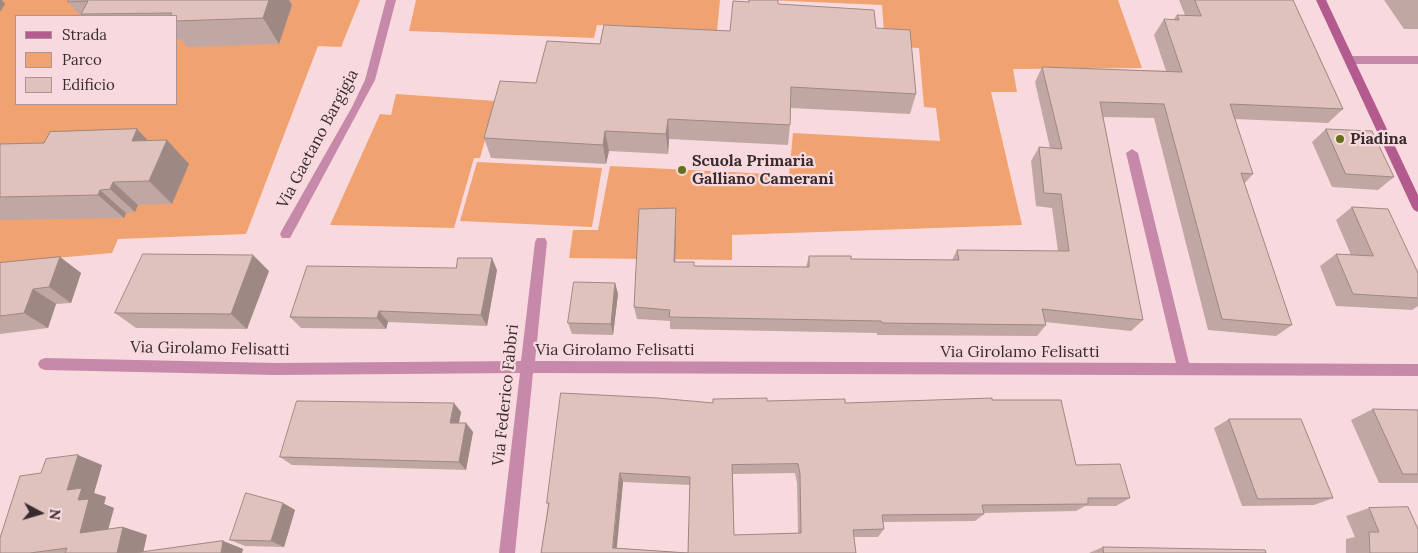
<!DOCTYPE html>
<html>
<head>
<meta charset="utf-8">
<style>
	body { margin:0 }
	#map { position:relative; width:1418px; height:553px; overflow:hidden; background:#f8dade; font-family:Lora,serif }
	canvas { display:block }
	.legend { position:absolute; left:15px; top:15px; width:162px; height:90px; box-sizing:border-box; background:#f8dade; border:1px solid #ab9498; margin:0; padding:6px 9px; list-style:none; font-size:15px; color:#382c2e }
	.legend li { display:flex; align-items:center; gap:10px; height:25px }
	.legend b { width:25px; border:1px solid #ab9498 }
	.north { position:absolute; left:15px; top:488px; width:50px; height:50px; -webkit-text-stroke:4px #f8dade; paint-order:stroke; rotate:96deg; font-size:14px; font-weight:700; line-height:20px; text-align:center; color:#382c2e }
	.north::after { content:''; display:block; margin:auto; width:18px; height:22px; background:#382c2e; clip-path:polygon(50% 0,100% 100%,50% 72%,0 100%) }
</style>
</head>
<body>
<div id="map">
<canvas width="1418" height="553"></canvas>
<ul class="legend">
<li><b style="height:6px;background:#b35b8e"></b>Strada</li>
<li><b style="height:14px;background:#f1a271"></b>Parco</li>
<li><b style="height:14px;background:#e0c2bd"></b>Edificio</li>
</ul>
<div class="north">N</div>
</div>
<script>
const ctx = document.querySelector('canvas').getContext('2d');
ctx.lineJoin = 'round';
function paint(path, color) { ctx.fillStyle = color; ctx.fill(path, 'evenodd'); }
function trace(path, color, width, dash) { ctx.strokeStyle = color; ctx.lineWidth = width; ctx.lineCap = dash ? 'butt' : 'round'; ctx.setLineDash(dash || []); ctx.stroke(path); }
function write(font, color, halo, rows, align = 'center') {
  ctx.font = font + ' Lora,serif'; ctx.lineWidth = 4.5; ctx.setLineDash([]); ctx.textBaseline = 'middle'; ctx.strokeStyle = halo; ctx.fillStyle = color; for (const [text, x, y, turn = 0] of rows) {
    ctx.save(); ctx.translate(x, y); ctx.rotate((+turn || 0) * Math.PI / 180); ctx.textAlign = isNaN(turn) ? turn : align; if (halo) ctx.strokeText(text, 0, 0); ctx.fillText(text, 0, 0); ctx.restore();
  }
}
const green = new Path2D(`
	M0,0h360l-19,47 -23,-1 -72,188 -128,5 -6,14 -112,10zM16,16h160v88h-160z
	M416,0h304l-3,31 -120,-6 -3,13 -185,-7z
	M766,0h352l24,68 -129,1 4,23h-26l31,133 -290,10v25l-163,-2 4,-28h25l12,-64 179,9 4,-42 147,8 -4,-33 -12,-1 -5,-59 -34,-2 -3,-41z
	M396,94l100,7 -16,57h-6l-20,70 -124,-3 50,-111 11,1z
	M477,162l125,6 -10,59 -132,-6z`);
const street = new Path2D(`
	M386,0h10l-21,80 -85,158h-8l-2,-4 2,-4 70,-123 13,-27z
	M1350,56h68v8h-68l-5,-4z
	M1132,149l6,4 51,210 229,1v12l-885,-3 -18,180h-16l21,-180 -244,2 -231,-5 -5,-2 -2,-4 2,-4 5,-2 231,5 245,-2 14,-119 2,-4h8l2,4 -12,119 641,2 -50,-210z`);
const secondary = new Path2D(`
	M1316,0h10l92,195v17l-4,-2 -2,-3z`);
const wall = new Path2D(`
	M69,0l223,5 -13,39 -92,3 -6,-8h-5v-23h-95l-13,-14z
	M1179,0h114l50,109 -15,14 -93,-4 18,55 -9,10 48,141 -16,11 -68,-6 -54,-212 -51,-1 40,203 -12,11 -86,-9 1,3 -9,11 -160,-1v-2l-207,-4v-8l-33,-2 -3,-12 42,-85 -1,40 19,4 112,1 3,-11 42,3 101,1 5,-10 101,1 -6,-43 -16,-2 -5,-45 8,-14 11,1 -15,-66 7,-15 124,4 -12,-36 10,-16 9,1 4,-5h8z
	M1384,0h34v29h-14z
	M778,4l98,24 40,66 -6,20 -119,-6 -1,17 -2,20 -119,-6 -1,15 -59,-3 -3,13 -115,-6 -7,-20 52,-55 64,-39 130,-13z
	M137,129l11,12 41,23 -17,40 -34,1 -3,7 -9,1 -2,5 -124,2v-76l44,-1z
	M1326,129l68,48 -16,13 -46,-3 -20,-45z
	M1352,207l66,66v33l-6,4 -76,-4 -16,-40 16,-12 15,1 -15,-35z
	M60,257l21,16 -10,30 -15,1 -8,24 -48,6v-71z
	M497,270l-10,56 -99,-4 -2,7 -85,-1 -11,-11z
	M269,271l-22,58 -111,-1 -21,-15z
	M615,283l3,11 -5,41 -41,-1 -4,-11z
	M992,400l84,65 54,33 -14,8h-31l-9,5 -92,2v1l-9,7 -92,1 1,7 -6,8h-24l2,16h-315l7,-48 -1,-2 166,-100 54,-2 78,2zM795,473l2,10 1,50 -64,2 -1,-61zM623,482l67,3 -2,68 -71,-5z
	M1373,409l45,1v73h-39l-28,-63z
	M461,412l-2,11h7l7,9 -7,38 -174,-5 -12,-8z
	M1229,419l104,79 -19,7 -72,1 -28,-78z
	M102,465l-8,28 12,4 -2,7 10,4 -6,21 15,-2 24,8 -4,17 80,-11 20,8 -1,4h-242z
	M283,503l12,7 -11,37 -39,-1 -15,-6z
	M1369,508l49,45h-72v-14l9,-2 -9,-21z
	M1103,547l163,6h-177z`);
const shadedWall = new Path2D(`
	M0,0h2l3,4 -5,8z
	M269,0h20l3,5 -13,39 -16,-26z
	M668,119l1,20 -1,15 -2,-20z
	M137,129l23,24 -28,-12z
	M605,131l4,20 -3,13 -3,-19z
	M167,140l22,24 -17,40 -23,-23z
	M113,182l25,23 -3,7 -25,-23z
	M100,190l26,23 -2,5 -26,-23z
	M676,208v14l-1,52 -1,-12z
	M253,255l16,16 -22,58 -16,-15z
	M60,257l21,16 -10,30 -22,-16z
	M492,258l5,12 -10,56 -6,-11z
	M615,283l3,11 -5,41 -2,-11z
	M33,289l23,15 -8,24 -24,-15z
	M379,311l9,11 -2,7 -9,-11z
	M454,403l7,9 -4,20 -7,-9z
	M466,423l7,9 -7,38 -7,-8z
	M78,455l24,10 -8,28 12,4 -2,7 10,4 -9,33 -25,-8 -2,-33 -11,-10z
	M620,473l3,9 -7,71 -3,-5z
	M283,503l12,7 -11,37 -13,-6z
	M123,527l24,8 -4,18h-26z
	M223,541l20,8 -1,4h-21z`);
const building = new Path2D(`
	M69,0h200l-6,18 -87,3v-5h-6l2,-3 -91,1 7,-13 -20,1z
	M749,0h29v4l96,6 2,18 34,2 6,64 -125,-7 -1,38 -122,-6 -2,15 -61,-3 -2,14 -119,-7 16,-57 36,2 11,-42 53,3 4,-19 126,6 3,-30 16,1z
	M1195,0h98l50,109 -113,-5 23,70 -12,-1 51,152 -70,-6 -58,-215 -64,-2 43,218 -101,-11 4,16 -164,-2 -1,-2 -212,-4 1,-7 -36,-3 5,-98 37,-1 -2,54h20v4l115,1v-11h42v3l108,1 -2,-10 112,1 -8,-57 -17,-1 -5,-46 23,2 -20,-82 140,5 -18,-53 15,1 -2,-5 24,1z
	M137,129l-5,12 35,-1 -18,41 -36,1 -3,7 -10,1 -2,5 -98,2v-53l44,-1 6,-11z
	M1326,129l46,2 22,46 -48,-3z
	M1352,207l36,2 30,64v25l-65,-4 -17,-40 37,2z
	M143,254l110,1 -22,59 -116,-1z
	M60,257l-11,30 -16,2 -9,24 -24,3v-53z
	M458,258h34l-11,57 -102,-4 -2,7 -87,-1 17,-51 149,2z
	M574,282l41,1 -4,41 -43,-1z
	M561,393l97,5 55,5v-4l54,-1v3l78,-2v4l147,-5v2h69l15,65 44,-1 10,34h-42v6l-106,1 2,9 -102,1 2,14 -31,1 3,23h-315l8,-50h-2zM798,464l2,10 1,59 -67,2 -2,-70zM620,473l70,4 -2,76 -75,-5z
	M297,401l157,2 -4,20h16l-7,39 -179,-5z
	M1373,409l45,1v64h-15z
	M1229,419h72l32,79 -75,1z
	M78,455l-11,35 15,-2 -4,12 11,-1 -9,34 43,-6 -6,26h-52l2,-5 -37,5h-30v-15l20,-62 21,-3 5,-14z
	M246,493l37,10 -12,38 -41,-1z
	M1408,507l10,22v24h-48l-1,-21h10l-10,-24z
	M223,541l-2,12h-87z
	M1103,547l162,3 1,3h-162z`);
const markers = [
	[1340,139,5,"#647019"],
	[682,170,5,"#647019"]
];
const streetNames = [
	["Via Gaetano Bargigia",318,139,-62],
	["Via Girolamo Felisatti",210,349,1],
	["Via Girolamo Felisatti",615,350],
	["Via Girolamo Felisatti",1020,352],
	["Via Federico Fabbri",506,395,-84]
];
const poiNames = [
	["Piadina",1350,139],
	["Scuola Primaria",692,161],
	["Galliano Camerani",692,179]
];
paint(green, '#f1a271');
paint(street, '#c689aa');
paint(secondary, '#b35b8e');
paint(wall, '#c1a7a3');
paint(shadedWall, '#9d8884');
paint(building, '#e0c2bd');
trace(building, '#9d8884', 1);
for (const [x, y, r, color] of markers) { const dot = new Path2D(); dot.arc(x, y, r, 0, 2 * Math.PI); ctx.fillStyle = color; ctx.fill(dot); trace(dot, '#f8dade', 2); }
write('16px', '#382c2e', '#f8dade', streetNames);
write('bold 16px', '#382c2e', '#f8dade', poiNames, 'left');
</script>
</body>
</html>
